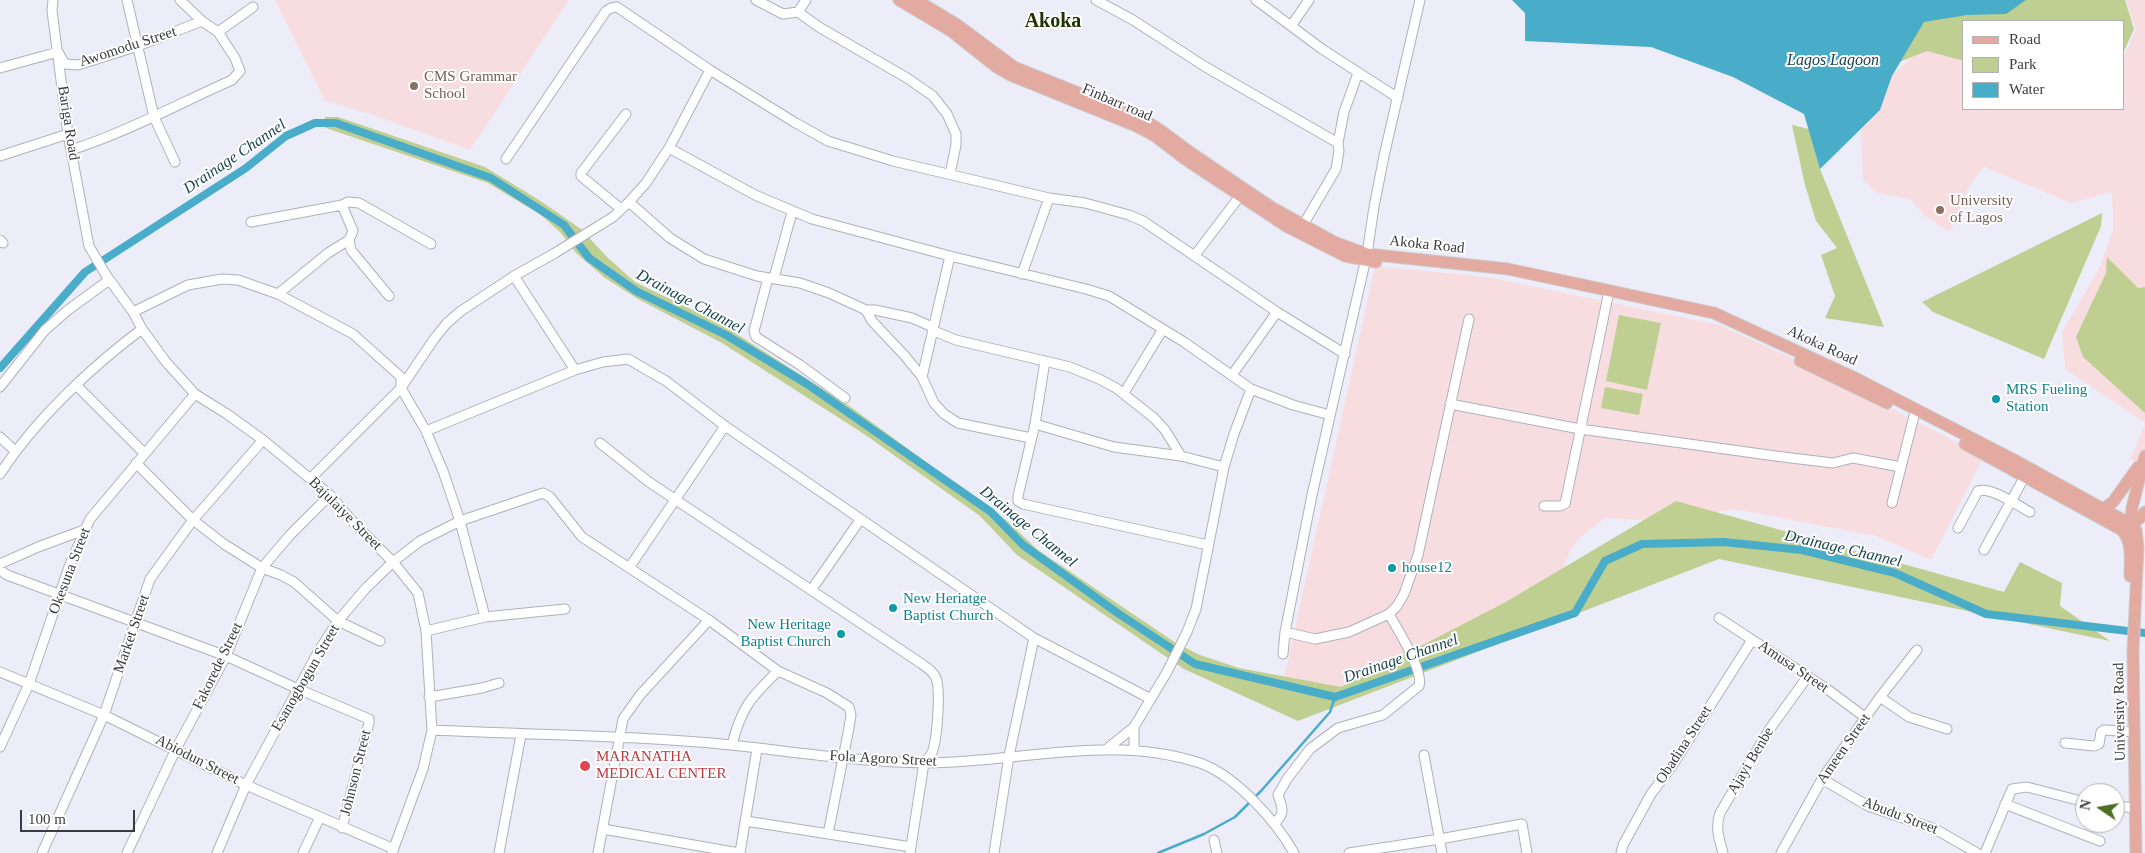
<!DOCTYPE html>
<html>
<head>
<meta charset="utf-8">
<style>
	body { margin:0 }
	#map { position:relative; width:2145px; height:853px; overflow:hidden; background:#ecedf9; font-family:Georgia,serif }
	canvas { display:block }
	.legend { position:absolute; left:1962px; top:20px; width:162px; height:90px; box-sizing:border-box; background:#fff; border:1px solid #b1b1b3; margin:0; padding:6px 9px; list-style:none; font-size:15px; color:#3c3c40 }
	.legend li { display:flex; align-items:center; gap:10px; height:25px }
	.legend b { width:25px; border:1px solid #b1b1b3 }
	.north { position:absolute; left:2075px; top:783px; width:50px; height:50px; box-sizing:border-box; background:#fff; border:1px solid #b1b1b3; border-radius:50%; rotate:282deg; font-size:14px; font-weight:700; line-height:20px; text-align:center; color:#3c3c40 }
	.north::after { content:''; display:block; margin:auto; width:18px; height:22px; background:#4d6d23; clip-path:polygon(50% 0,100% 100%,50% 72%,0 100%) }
	.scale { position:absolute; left:20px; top:810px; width:115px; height:22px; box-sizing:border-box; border:2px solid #3c3c40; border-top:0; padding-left:6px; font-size:15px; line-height:18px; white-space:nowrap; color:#3c3c40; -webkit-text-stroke:4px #fff; paint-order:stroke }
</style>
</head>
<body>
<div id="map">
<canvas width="2145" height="853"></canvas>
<ul class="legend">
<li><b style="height:6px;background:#e3aaa1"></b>Road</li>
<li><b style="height:14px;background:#bfcf92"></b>Park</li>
<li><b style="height:14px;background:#49acc8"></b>Water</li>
</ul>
<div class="north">N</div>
<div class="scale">100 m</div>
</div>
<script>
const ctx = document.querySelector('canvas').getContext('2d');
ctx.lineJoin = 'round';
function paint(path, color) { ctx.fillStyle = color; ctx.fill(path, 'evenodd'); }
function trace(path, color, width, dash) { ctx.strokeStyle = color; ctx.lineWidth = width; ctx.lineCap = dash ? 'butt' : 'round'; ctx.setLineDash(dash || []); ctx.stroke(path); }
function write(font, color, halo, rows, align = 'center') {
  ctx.font = font + ' Georgia,serif'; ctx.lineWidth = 4; ctx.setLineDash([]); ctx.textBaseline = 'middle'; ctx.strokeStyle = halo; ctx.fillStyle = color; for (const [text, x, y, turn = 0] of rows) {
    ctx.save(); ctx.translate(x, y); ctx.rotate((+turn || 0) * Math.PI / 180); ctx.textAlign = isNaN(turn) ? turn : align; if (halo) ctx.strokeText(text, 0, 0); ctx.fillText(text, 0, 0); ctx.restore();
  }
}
const education = new Path2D(`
	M275,0h294l-99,150 -100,-36 -45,-13z
	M2126,0h19v423l-80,-54 -3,-37 39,-67 12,-36 -1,-37 -41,11 -87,-36 -15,19 -19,46 -24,-15 -15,-17 -35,-8 -13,-11 -2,-52 19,-19 12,-34 33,-32 39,17v48h160v-53l12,-26z
	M1375,266l112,11 233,48 80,37 184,94 -53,104 -55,-24 -143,-27 -63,12 -65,-3 -24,19 -10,12 -13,33 -221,110 -53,-14z
	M2145,425v40l-15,-6z`);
const green = new Path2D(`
	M1547,0h578l9,29 -10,22v-30h-160v40l-37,-10 -40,16z
	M325,117h13l147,50 54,33 42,29 27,29 27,24 86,42 127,81 158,115 32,30 138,93 24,12 39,13 102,19 163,-84 172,-102 328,91 16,-30 42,21 -2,23 50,35 -391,-82 -421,162 -114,-52 -31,-21 -136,-93 -37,-39 -116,-82 -142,-91 -84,-44 -33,-21 -29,-25 -15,-20 -20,-18 -53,-32 -162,-55z
	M1792,125l17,4 11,40 64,158 -59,-9 10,-22 -14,-41 16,-7 -21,-27 -11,-36z
	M2102,213l-1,13 -57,133 -111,-47 -11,-10z
	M2107,257l31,31 7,-1v126l-62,-56 -7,-20 30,-64z
	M1619,315l42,8 -14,67 -41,-9z
	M1605,387l38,7 -4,21 -38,-7z`);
const water = new Path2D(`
	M1512,0h514l-20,14 -39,1 -43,7 -32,54 -12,34 -60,59 -16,-55 -71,-37 -82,-30 -126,-6v-28z`);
const stream = new Path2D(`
	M1158,853l46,-19 31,-17 26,-26 69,-79 5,-15`);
const canal = new Path2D(`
	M0,368l85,-96 161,-104 40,-32 29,-13h21l155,55 73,47 25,33 47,33 90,44 81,49 184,128 32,33 96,69 76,50 140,33 240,-84 30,-52 37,-17 82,-2 78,8 93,23 91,41 159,19`);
const minor = new Path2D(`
	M53,0l-1,11 16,123 21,112 17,29 27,37 9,17 24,33 29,32 32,20 36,26 67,55 23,27 40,40 25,31 8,38 6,99 -9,39 -31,84
	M127,0l27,117 21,45
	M756,0l27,14 15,-2 21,15 88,51 26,18 14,18 9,20v11l-6,29
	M1096,0l37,20 71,46 134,77
	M1256,0l66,49 76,49
	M798,12l8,-12
	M1291,26l18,-26
	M218,32l35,-25
	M0,68l58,-16 7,12 13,1 60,-19 64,-25
	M669,148l86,47 57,24 138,37 136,33 23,7 75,46 67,47 42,16 37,10
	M71,150c56,-18 107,-46 161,-70l8,-9 -5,-13 -17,-26 -16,-11 -22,-21
	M0,156l68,-22
	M506,159l100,-148 5,-3 6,-1 93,63 84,52 34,19 65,20 156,37 36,5 44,12 14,6 134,91 68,42
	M629,202l41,36 34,21 53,17 43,7 29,10 37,17 6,11 33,35 17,21 12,26 10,11 14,9 73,15
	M342,205l11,26 -4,9 2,10 38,46
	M621,209l-40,-33v-3l45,-59
	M251,222l91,-17 6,-3 11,1 72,41
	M1303,225l33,-56 3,-18 -1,-8 6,-31 14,-39
	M0,240l3,3
	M1195,255l45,-59
	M1022,274l27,-76
	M514,276l61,94
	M768,278l-14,53 2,6 44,28 45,33
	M774,278l18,-66
	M278,294l50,-41 21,-13
	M866,310h9l37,8 18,8 4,5 22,9 114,27 29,12 17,9 38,30 11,12 16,26
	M133,312l55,-27 34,-6 16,1 40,14 75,40 48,43v11l25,43 17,40 17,50 25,96 80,-8
	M1045,361l-10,63 -17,72v5l5,3 185,41
	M1232,375l45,-63
	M922,377l28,-121
	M76,385l68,68
	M0,387l45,-57 23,-20 41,-30
	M1124,393l39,-64
	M1450,404l130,25 203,28 50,6 20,-5 48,9
	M1035,424l79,23 67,9 43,11
	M426,431l149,-61 28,-8 25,-3 38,22 59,45 309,212 117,61
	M0,437l15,14
	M600,443l49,39 270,180c7,5 14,9 17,16 5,12 1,59 -3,72 -1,5 -6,9 -9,13l-14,90
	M136,463l57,57 31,24 38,24 19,7 13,7 44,39 42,20
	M0,474c35,-54 91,-107 142,-145
	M311,478l90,-90 33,-49 13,-16 14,-12 53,-35 41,-23 58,-36 16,-15 17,-19 23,-35 41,-78
	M1892,503l22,-87
	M1544,506h16l5,-2 43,-208
	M1958,528l20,-37c13,-5 40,15 52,21
	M1984,550l41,-74
	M0,564l38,-17 46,-17
	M629,568l96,-142
	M0,570l7,5 219,81 72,33 71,30v4l-27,105
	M812,589l48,-69
	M1719,618l108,71 39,29
	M426,631l59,-14
	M1285,632l30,7 34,-7 40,-18 8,-8 7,-12 14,-39 51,-236
	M1283,654l2,-22 27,-137 55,-241 7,-47 10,-51 36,-156
	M0,672l104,43 142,70 148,64
	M429,697l53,-9 17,-5
	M1880,697l29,20 38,12
	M432,730c99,5 200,5 299,15 65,7 129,17 195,18 92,0 183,-30 274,0 36,13 76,58 94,90
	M2065,743l29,3 5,-2 2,-12 3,-2 31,2
	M732,745c9,-37 19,-48 46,-74
	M0,747l29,-63 41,-120 20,-45 105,-125
	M1108,748l26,-21 33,-55 20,-40 9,-23 28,-142 10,-33 17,-45
	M1134,750v-23
	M1424,755l18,98
	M1822,779l46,27 67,23 42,24
	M2005,804l95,37
	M2115,806l21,2
	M746,821l165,26
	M1274,824c11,-10 9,-15 4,-29l9,-16 23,-30 28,-21 45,-13 36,-29c5,-16 -22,-57 -30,-72
	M603,829l136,24
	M1214,840l3,13
	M42,853l62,-138 46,-136 43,-59 70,-80
	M127,853l49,-104 50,-93 36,-88 28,-33 40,-40
	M217,853l29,-68 72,-133 20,-31 28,-33 27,-26 27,-21 40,-20 83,-28 7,4 32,40 127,83 69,51 49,22 22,14 2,8 -3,18 -20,101
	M303,853l17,-36
	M499,853l22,-118
	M598,853l25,-134 17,-24 69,-75
	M740,853l17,-104
	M994,853l15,-97 25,-118
	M1349,853l91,-14 82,-15 5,29
	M1621,853l2,-8 28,-51 21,-28 80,-126
	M1723,853c-4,-15 -8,-25 -3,-40l49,-83 39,-54
	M1781,853l41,-74 58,-82 37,-47
	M1985,853l27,-64 15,-2 58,15`);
const major = new Path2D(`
	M899,0l52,31 44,35 15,9 126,51 19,10 30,23 101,67 59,30 31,6
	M916,0l40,24 58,43 127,51 19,12 31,23 80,54 63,35 33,12 141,15 206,44 141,65 163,84 105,58 13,10 2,18 -5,103 3,202
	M1800,361l87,42
	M1965,444l157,86c11,13 8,30 8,46
	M2103,509l10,-7 25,-35
	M2126,525l13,-6 6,-7
	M2130,529l2,-21 13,-52`);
const markers = [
	[414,86,5,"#8d6e63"],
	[1940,210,5,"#8d6e63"],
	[1996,399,5,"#0f9aa8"],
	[1392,568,5,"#0f9aa8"],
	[893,608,5,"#0f9aa8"],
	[841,634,5,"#0f9aa8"],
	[585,766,6,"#e0444e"]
];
const streetNames = [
	["Awomodu Street",128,47,-18],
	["Finbarr road",1117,103,23],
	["Bariga Road",68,123,81],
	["Akoka Road",1427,245,6],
	["Akoka Road",1822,346,25],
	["Bajulaiye Street",345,514,45],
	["Okesuna Street",70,571,-69],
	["Market Street",132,634,-71],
	["Fakorede Street",218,666,-64],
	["Amusa Street",1793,667,34],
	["Esanogbogun Street",306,678,-60],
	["University Road",2120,712,-91],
	["Obadina Street",1684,745,-57],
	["Ameen Street",1844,749,-55],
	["Fola Agoro Street",883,759,3],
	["Abiodun Street",197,760,27],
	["Ajayi Benbe",1751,761,-59],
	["Johnson Street",356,773,-76],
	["Abudu Street",1900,816,21]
];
const educationNames = [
	["CMS Grammar",424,77],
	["School",424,94],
	["University",1950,201],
	["of Lagos",1950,218]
];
const cultureNames = [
	["MRS Fueling",2006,390],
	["Station",2006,407],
	["house12",1402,568],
	["New Heriatge",903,599],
	["Baptist Church",903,616],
	["New Heritage",831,625,"right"],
	["Baptist Church",831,642,"right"]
];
const healthNames = [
	["MARANATHA",596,757],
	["MEDICAL CENTER",596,774]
];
const waterNames = [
	["Lagos Lagoon",1833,61],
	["Drainage Channel",235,157,-34],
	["Drainage Channel",690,302,28],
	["Drainage Channel",1028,527,39],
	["Drainage Channel",1843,549,13],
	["Drainage Channel",1401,659,-19]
];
const districtNames = [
	["Akoka",1053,22]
];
paint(education, '#f8dde0');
paint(green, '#bfcf92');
paint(water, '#49acc8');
trace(stream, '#49acc8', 2.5);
trace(canal, '#49acc8', 8);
trace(minor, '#afb0bb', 11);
trace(major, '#cccccd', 13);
trace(minor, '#fff', 9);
trace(major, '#e3aaa1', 11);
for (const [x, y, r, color] of markers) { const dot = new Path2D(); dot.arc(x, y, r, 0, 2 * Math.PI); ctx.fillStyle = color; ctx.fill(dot); trace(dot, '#fff', 2); }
write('15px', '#3c3c40', '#fff', streetNames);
write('15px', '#785e54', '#fff', educationNames, 'left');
write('15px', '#0d838f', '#fff', cultureNames, 'left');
write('15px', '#be3a42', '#fff', healthNames, 'left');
write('italic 16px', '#194551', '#fff', waterNames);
write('bold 20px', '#203400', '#fff', districtNames);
</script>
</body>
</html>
